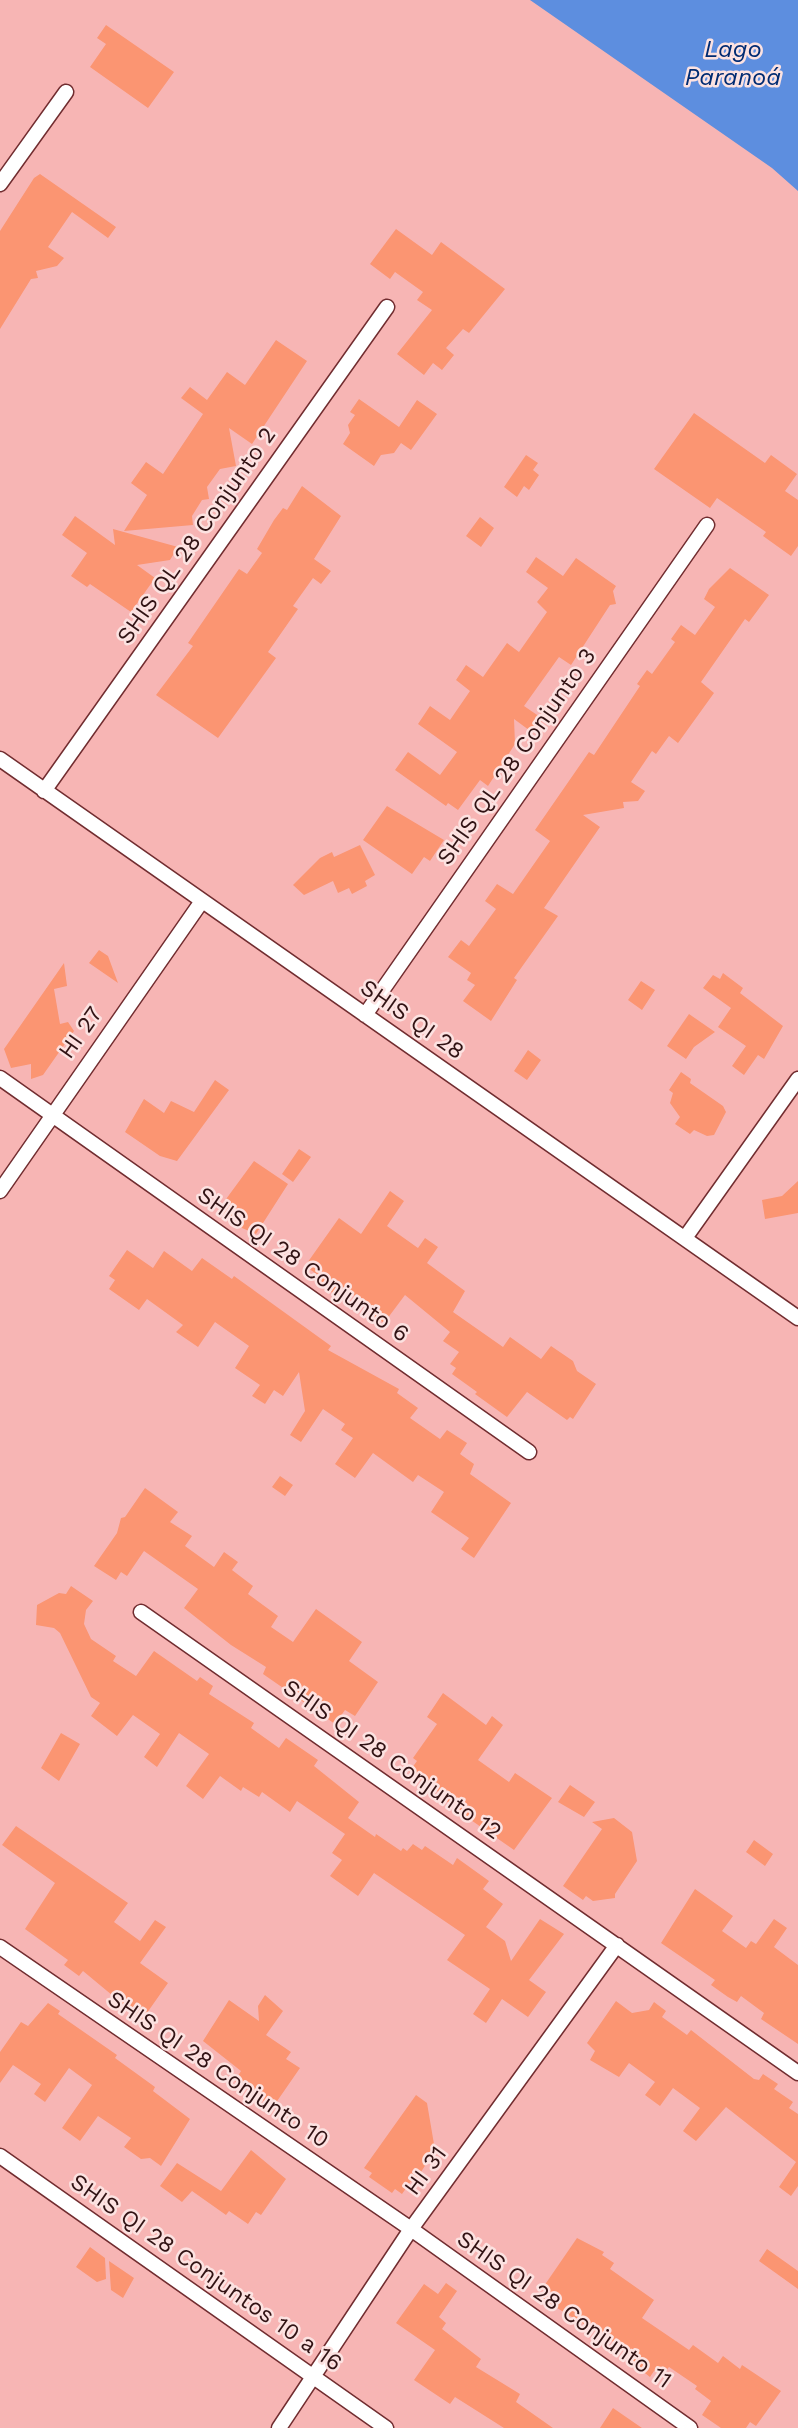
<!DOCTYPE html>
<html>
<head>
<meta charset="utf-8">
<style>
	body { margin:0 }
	canvas { display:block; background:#f7b5b4 }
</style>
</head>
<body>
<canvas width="798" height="2428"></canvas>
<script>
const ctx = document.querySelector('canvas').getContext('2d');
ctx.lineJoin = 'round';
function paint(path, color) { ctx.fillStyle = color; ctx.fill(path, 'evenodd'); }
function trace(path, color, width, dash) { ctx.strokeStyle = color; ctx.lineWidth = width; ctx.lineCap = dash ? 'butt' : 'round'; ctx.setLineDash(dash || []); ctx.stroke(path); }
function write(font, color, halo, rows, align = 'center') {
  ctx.font = font + ' "Work Sans",sans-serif'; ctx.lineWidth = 5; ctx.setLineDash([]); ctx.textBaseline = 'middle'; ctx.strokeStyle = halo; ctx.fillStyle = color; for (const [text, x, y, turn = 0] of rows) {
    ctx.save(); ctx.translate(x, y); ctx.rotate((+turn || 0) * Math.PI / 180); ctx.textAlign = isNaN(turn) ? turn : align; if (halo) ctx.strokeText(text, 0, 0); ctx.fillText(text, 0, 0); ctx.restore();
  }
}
const water = new Path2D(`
	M530,0h268v191l-26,-23z`);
const building = new Path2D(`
	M106,25l68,47 -26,36 -58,-41 16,-23 -9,-6z
	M40,174l76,53 -8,11 -36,-26 -24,35 16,11 -7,8 -21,5 2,7 -7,1 -31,50v-98l34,-53z
	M396,229l36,26 9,-13 64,47 -36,44 -6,-4 -17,19 8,7 -12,15 -9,-7 -9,12 -27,-21 35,-44 -15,-10 6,-8 -28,-20 -5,7 -20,-15z
	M276,340l31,21 -55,83 -23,-16 7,38 -16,3 -13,18 2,12 -7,1 -10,16 1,9 -69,6 23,-36 -16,-12 15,-21 17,12 40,-60 -22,-16 9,-11 17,13 20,-28 18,13z
	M359,399l40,28 18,-27 20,14 -26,36 -10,-7 -7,10 -13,2 -7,11 -31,-22 7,-11 -2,-8 7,-10 -5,-3z
	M694,413l71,50 6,-8 26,19 -12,17 13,9v46l-7,10 -28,-20 3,-4 -49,-34 -7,10 -56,-39z
	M526,455l12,8 -5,7 6,5 -10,15 -5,-4 -7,11 -13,-10z
	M302,486l39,30 -27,43 17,12 -10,13 -8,-6 -20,28 5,3 -30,43 8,6 -58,80 -62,-43 37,-49 -5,-3 51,-74 8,5 15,-21 -5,-4 17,-29 9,-12 4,2z
	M75,516l40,29 -2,-16 65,18 -8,13 -33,5 18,13 -24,34 -41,-28 -3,3 -16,-11 16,-23 -25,-18z
	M480,517l14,11 -13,19 -15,-11z
	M536,557l27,19 13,-18 40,28 -3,5 3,13 -6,1 -39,60 -12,-8 -35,49 19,13 -10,14 -19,-14 1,25 -27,42 -8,-6 -22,30 -10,-7 -2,3 -51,-36 13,-18 32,23 17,-23 -39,-28 12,-18 20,14 20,-29 -14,-11 10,-15 17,12 24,-34 12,9 28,-40 -10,-10 11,-14 -22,-16z
	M730,568l39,27 -20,27 -4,-3 -44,63 13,11 -36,50 -9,-7 -13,18 -4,-3 -21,31 14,9 -7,10 -15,1 1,6 -41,7 17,12 -56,81 14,8 -44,62 3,2 -26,41 -28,-20 12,-16 -8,-5 4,-7 -23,-16 13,-17 8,6 27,-37 -11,-8 12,-17 16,10 37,-53 -15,-11 54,-78 5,3 46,-69 -3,-2 10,-14 5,4 23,-32 -4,-3 10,-14 14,10 20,-28 -11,-8 5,-10z
	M387,806l57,34 -14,21 -6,-4 -12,17 -49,-34z
	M360,845l15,30 -10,6 2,5 -15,8 -3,-6 -11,5 -5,-12 -29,14 -11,-10 27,-27 12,-6 2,5z
	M99,950l9,6 10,27 -29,-20z
	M64,963l3,23 -13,3 6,35 8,-2 6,9 -31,44 -12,4v-15l-20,4 -7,-19z
	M723,973l20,15 -3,5 43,33 -19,33 -6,-4 -14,20 -12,-9 14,-20 -28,-19 13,-19 -28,-20 10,-13 7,4z
	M641,981l14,9 -13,20 -14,-10z
	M689,1014l26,18 -21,15 -8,12 -19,-13z
	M528,1050l13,10 -14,20 -13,-9z
	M681,1072l10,7 -1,4 33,23 3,6 -12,23 -7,1 -13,-6 -4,4 -15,-10 5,-7 -10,-14 3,-10 -4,-3z
	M215,1080l14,10 -52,71 -17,-5 -35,-24 19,-33 20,14 7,-12 23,11z
	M299,1149l12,8 -18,25 -11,-8z
	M254,1161l34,23 -32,50 -14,-6 -24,-18z
	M798,1181v32l-33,6 -3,-19 20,-4z
	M390,1191l14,10 -17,25 31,22 7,-10 13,9 -11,16 38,28 -12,21 50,35 7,-10 31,22 10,-13 22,15 4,10 19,13 -23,35 -3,-2 -3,3 -40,-28 -20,25 -32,-23 2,-2 -25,-18 4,-6 -6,-4 9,-12 -16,-11 7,-9 -45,-37 -21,28 -16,-12 3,-4 -26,-18 -6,9 -21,-16 3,-5 -16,-11 34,-48 22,16z
	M127,1250l26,18 11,-17 28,20 10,-13 30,21 2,-3 97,70 -3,4 71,39 -2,4 21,15 -8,10 30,21 7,-9 20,13 -7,11 14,10 -4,10 41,29 -37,55 -13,-9 8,-11 -38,-26 13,-20 -26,-17 -5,7 -40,-29 -18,25 -20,-14 18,-26 -12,-8 4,-6 -22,-15 -22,33 -11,-7 15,-24 -6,-39 -16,24 -9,-6 -9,14 -13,-8 8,-11 -25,-17 14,-22 -34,-24 -17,25 -22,-15 7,-7 -36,-26 -8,11 -30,-21 6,-9 -6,-4z
	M280,1476l13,9 -8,11 -13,-9z
	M145,1488l33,24 -8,10 22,14 -7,10 29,21 10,-15 14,10 -6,8 21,16 -5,8 30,22 -7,11 22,15 23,-33 46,33 -13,19 29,21 -23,34 -10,-6 -10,14 -72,-50 3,-7 -35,-22 -47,-37 14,-19 -54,-38 -17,25 -6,-4 -5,8 -22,-14 23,-33 4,-15 4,-1z
	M71,1586l22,15 -7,9 -2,14 7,15 25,17 -3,5 23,15 18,-25 43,30 3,-4 13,9 -4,8 45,29 -3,5 28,20 7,-10 32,22 -4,6 45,36 -11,16 27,19 1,-3 25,17 2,-3 4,3 6,-7 9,6 3,-4 28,19 4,-7 32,23 -6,8 20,15 -17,23 19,14 6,20 29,-42 24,15 -35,46 17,12 -18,25 -26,-18 -16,24 -13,-9 17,-25 -43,-29 18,-25 -91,-62 -16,23 -28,-20 12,-16 -10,-7 13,-19 -48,-33 -7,11 -28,-20 -3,5 -16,-10 -2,4 -21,-15 -17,23 -17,-13 23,-32 -30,-21 -22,34 -13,-10 16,-23 -27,-19 -16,21 -26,-20 9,-13 -9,-6 -31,-64 -6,-5 -18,-3 1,-20 22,-12 7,1z
	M443,1693l43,32 6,-9 11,9 -25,35 31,22 6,-9 37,25 -38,52 -56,-39 1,-2 -21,-13 2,-3 -31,-21 8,-11 -4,-3 24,-34 -10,-7z
	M61,1733l19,11 -21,37 -18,-13z
	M570,1785l25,17 -11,15 -26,-15z
	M614,1818l18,14 5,29 -22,33v4l-22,3 -7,-5 -3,4 -20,-14 39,-57 -10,-7z
	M16,1826l112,77 -14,19 26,19 15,-21 11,7 -26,36 28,20 -26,37 -59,-49 -4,5 -15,-11 4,-5 -43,-31 30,-46 -53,-38z
	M754,1840l19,14 -8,12 -19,-14z
	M695,1889l38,27 -11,15 24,17 5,-7 5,3 18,-25 13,9 -13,19 24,18v79l-37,-25 3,-6 -23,-17 -4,6 -9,-5 -17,-12 4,-5 -54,-37z
	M265,1995l18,16 -17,24 25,17 -5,7 14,9 -27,39 -38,-26 6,-10 -38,-30 26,-41 30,21 -1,-15z
	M616,2001l16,12 17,-3 5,-8 12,9 -4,6 25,18 4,-5 63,49 5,1 4,-6 15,10 -4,5 19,13 -4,6 9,6v72l-7,10 -12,-9 17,-25 -70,-55 -30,34 -13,-10 17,-23 -27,-20 -13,18 -15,-11 10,-13 -26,-19 -10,14 -29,-17 5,-9 -8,-8z
	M48,2003l12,8 -2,3 59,41 -2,3 40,29 -2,4 37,28 -29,47 -11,-8 -9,1 -17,-12 7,-9 -33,-22 -18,25 -18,-13 30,-43 -23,-17 -24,34 -11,-8 7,-10 -28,-19 -13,18v-31l21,-30 7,4z
	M416,2095l11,8 8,47 -21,33 -3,-2 -9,13 -7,-5 -3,4 -23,-16 3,-4 -8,-5z
	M251,2150l35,29 -25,36 -5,-3 -8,12 -19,-13 -3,4 -34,-24 -10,11 -22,-16 17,-23 44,28z
	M577,2238l27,14 -2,3 12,8 -4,6 44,31 -12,18 47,32 4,-5 25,18 5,-7 17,13 2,-4 39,26 -25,35 -6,-4 -4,6h-25l-19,-13 9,-14 -16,-12 2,-3 -28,-19 -7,9 -8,-5 -4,6 -27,-21 4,-6 -85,-51 7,-9 -5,-4z
	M90,2247l15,11 1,21 -9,3 -21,-15z
	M767,2249l31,22v18l-39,-28z
	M109,2261l25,17 -11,20 -12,-8z
	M446,2283l11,8 -18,26 7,6 -4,6 39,30 -5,8 44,27 -4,8 37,26h-49l-49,-31 -5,7 -36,-24 21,-30 -39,-27 28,-39 14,10z
	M613,2408l29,20h-42z`);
const minor = new Path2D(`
	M0,184l66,-92
	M0,759l798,559
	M44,791l343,-484
	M365,1015l342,-490
	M0,1078l529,374
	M0,1191l202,-290
	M685,1238l113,-159
	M141,1612l657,461
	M0,1947l411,282 279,199
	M0,2156l386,272
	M279,2428l132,-199 206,-284`);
const streetNames = [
	["SHIS QL 28 Conjunto 2",197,536,-55],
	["SHIS QL 28 Conjunto 3",517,757,-55],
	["SHIS QI 28",412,1020,35],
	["HI 27",81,1033,-55],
	["SHIS QI 28 Conjunto 6",303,1265,35],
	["SHIS QI 28 Conjunto 12",392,1760,35],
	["SHIS QI 28 Conjunto 10",218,2070,34],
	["HI 31",426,2171,-54],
	["SHIS QI 28 Conjuntos 10 a 16",206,2273,35],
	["SHIS QI 28 Conjunto 11",564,2310,35]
];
const waterNames = [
	["Lago",733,50],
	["Paranoá",733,78]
];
paint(water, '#5d8edf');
paint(building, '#fb9572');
trace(minor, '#712d30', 17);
trace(minor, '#fff', 14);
write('23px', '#311314', '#fce2e1', streetNames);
write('italic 24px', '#002b72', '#fce2e1', waterNames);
</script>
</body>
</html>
